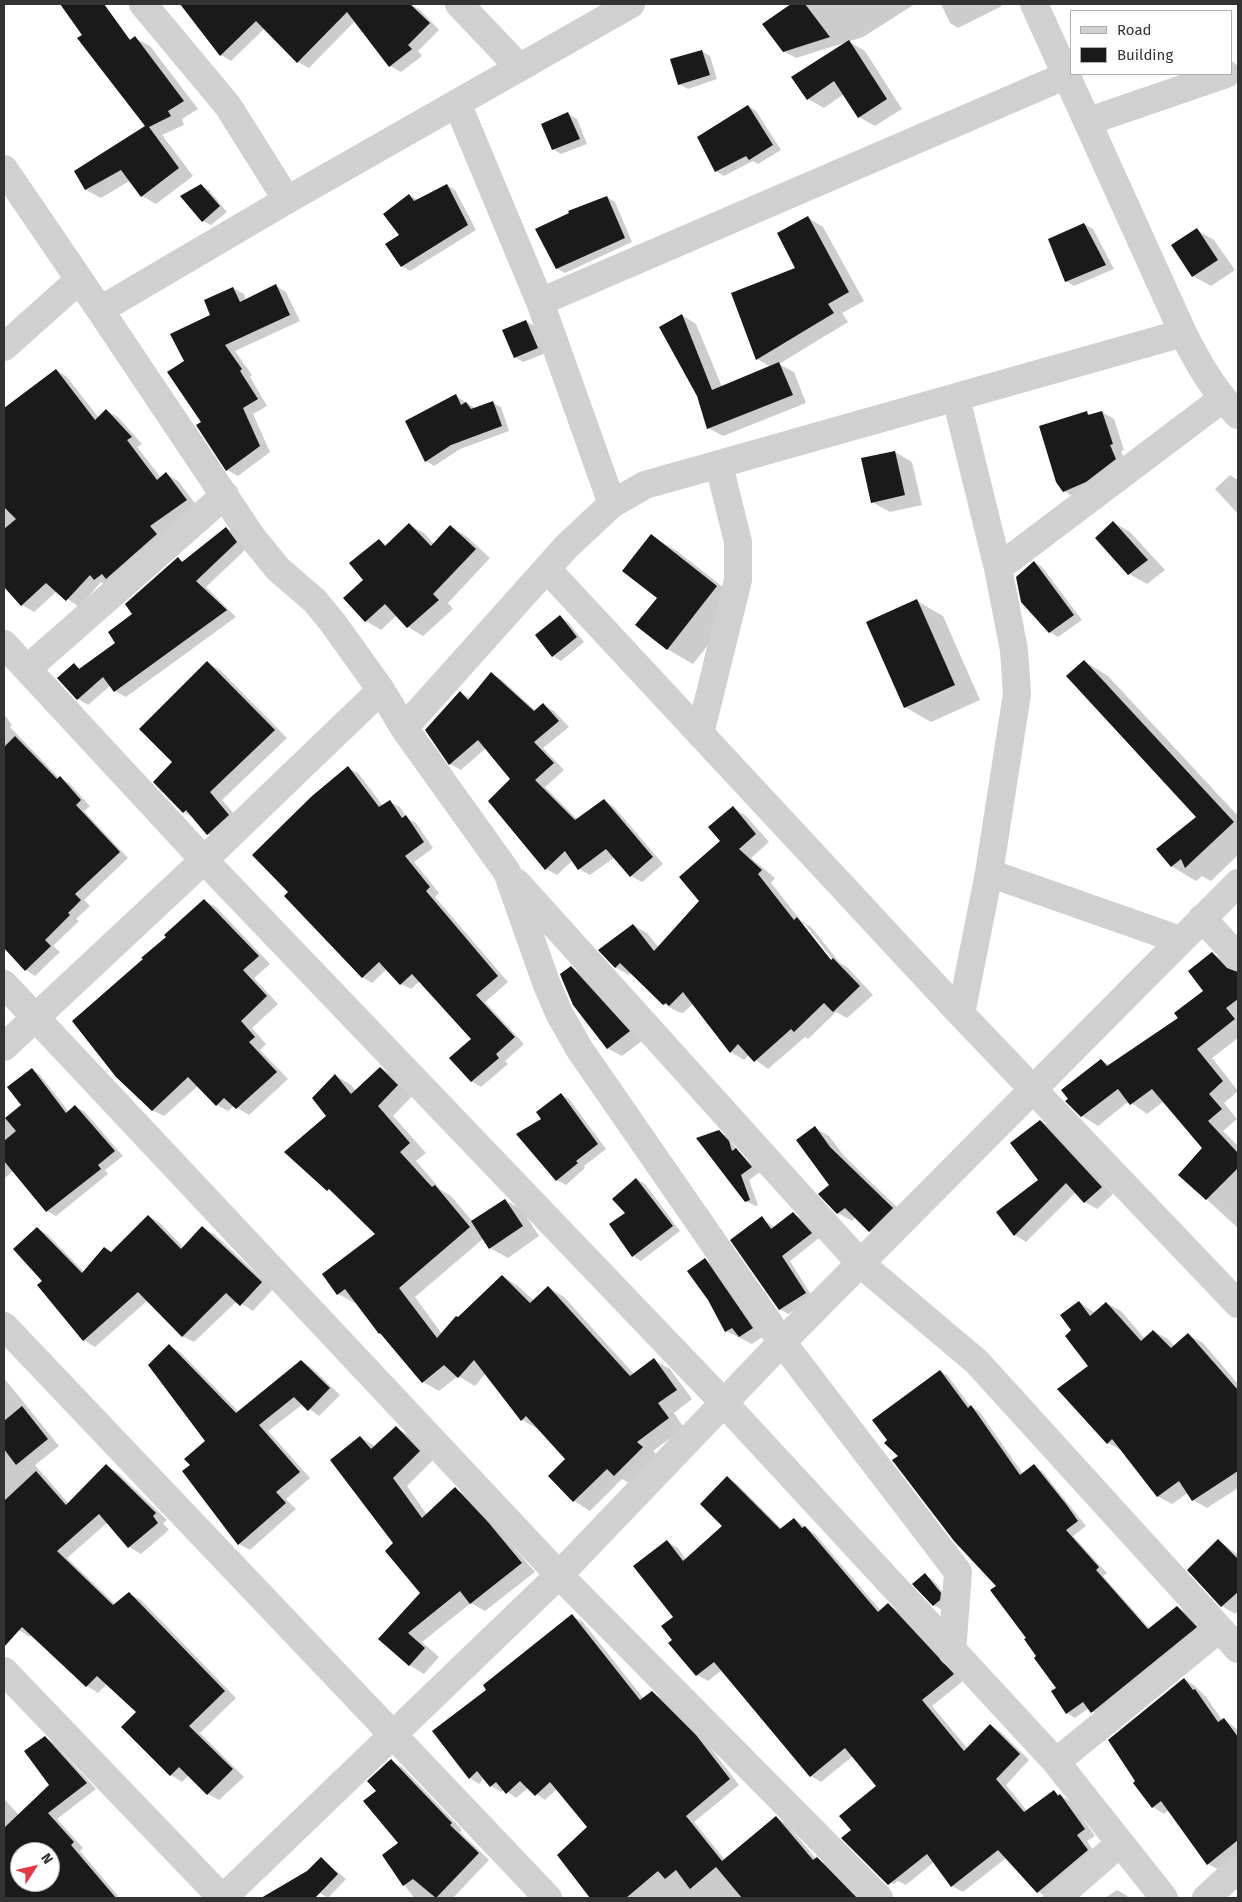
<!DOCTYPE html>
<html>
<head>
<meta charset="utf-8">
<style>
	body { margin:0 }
	#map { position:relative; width:1242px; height:1902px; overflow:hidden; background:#fff; font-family:"Fira Sans",sans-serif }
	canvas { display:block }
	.frame { position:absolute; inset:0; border:5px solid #333; pointer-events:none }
	.legend { position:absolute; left:1070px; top:10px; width:162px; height:65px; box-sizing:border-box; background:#fff; border:1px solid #adadad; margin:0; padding:6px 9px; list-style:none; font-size:15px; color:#333 }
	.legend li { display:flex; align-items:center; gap:10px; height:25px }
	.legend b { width:25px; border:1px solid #adadad }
	.north { position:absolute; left:10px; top:1842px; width:50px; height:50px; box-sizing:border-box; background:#fff; border:1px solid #adadad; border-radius:50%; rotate:55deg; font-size:14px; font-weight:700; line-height:20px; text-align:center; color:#333 }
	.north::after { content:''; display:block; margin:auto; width:18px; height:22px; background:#e63946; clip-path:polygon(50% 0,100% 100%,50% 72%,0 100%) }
</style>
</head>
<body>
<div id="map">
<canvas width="1242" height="1902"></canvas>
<div class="frame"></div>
<ul class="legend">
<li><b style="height:6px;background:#d0d0d0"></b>Road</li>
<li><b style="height:14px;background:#1a1a1a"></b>Building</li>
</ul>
<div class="north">N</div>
</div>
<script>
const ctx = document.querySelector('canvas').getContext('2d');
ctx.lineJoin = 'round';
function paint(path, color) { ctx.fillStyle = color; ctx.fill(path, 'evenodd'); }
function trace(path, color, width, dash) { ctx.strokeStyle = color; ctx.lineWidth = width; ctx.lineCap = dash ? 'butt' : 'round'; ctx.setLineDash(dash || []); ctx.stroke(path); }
const shadow = new Path2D(`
	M188,4h119l8,10 12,-10h66l8,9 9,-9 10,6 19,20 -21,21 4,5 -21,16 -11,-6 -35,-45 -46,47 -11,-6 -33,-34 -34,33 -10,-6 -37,-48z
	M793,4h122l-52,33 -67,21 -13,-7 -19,-27z
	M941,4h59l2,2 -44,22 -8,-5z
	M127,37l5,3 3,-2 15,8 48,63 -16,10 2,6 -22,10 31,41 -37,28 -14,-8 -11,-16 -30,18 -15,-8 -11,-18 72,-45z
	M848,41l17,10 37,58 -27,17 -16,-9 -15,-23 -20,14 -16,-9z
	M702,51l8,5 7,23 -29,10 -9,-5z
	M748,106l8,5 25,39 -23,14 -5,-3 -29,15 -8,-5z
	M568,114l9,5 10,25 -26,10 -8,-5z
	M447,185l8,5 21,40 -66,41 -9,-5v-31l8,-40 9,5z
	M201,186l8,4 18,22 -16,13 -8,-4z
	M607,197l8,5 17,40 -67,31 -9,-5z
	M808,218l15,9 41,74 -22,12 6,9 -69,42 15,8 12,31 -83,33 -15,-8 -26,-113 14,9 26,63 49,-20 -14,-8 40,-91z
	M1084,224l9,5 21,40 -40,17 -8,-5z
	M1197,230l17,10 21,30 -24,16 -18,-10z
	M276,286l10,6 14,29 -65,30 17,24 -2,2 17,29 -14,8 17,38 -32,24 -11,-6 -25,-47 -16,-62 26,-46 21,-27 11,6 2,6z
	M526,321l8,5 12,27 -23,9 -8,-5z
	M56,370l11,7 32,41 8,-7 11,6 24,27 -5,3 24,31 5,-4 12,7 20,26 -91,79 -6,-4 -22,25 -22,-16 -23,21 -12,-7 -18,-20v-134l11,-10 -11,-15v-5z
	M456,396l19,12 18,-5 8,4 8,24 -49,18 -26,17 -8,-5z
	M1102,412l12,7 10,31 -3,1 7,15 -52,32 -12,-7 23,-78 4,2z
	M895,452l17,10 10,43 -32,7 -18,-10z
	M1230,475l8,5v34l-23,-25z
	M1113,522l17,10 35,38 -18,14 -18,-10z
	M409,525l15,8 10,11 17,-17 15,9 24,22 -42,45 5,6 -30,27 -15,-9 -11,-12 -16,15 -15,-9 -1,-41 14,-39 8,4z
	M226,528l11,6 9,15 -40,38 30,30 -110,80 -11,-6 -4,-6 -23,20 -10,-6 -4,-34 7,4 36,-26 17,-29 44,-55 6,3z
	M652,536l25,15 65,51 -49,62 -26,-15z
	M1034,562l8,5 40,53 -24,17 -8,-5z
	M917,601l26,15 37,84 -49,22 -26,-15z
	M560,617l8,5 16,20 -23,19 -8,-5z
	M1084,661l24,15 130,140v39l-27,26 -9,-5 -6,5 -25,-15 26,-49z
	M207,663l13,7 67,68 -65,62 19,22 -20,20 -13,-8 -13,-15 -11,-7 -30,-30 20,-20z
	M492,674l10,6 34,31 7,-6 11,6 15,16 -26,21 21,22 -19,17 33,33 26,-20 10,7 49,57 -21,18 -11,-6 -16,-19 -25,18 -11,-6 -6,-9 -16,15 -11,-6 -56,-68 22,-22 -26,-31 -25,22 -11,-6 10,-71 11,5z
	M4,714l8,11 -2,2 49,51 10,5 21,23 -6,5 44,47 -44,42 6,6 -14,13 3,2 -26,25 7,6 -25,24 -9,-6 -22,-22z
	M348,768l10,5 25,33 7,-4 10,5 7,11 9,5 17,25 -19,14 25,31 -4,4 73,85 -23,20 39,42 -19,17 3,3 -27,23 -10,-6 2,-42 -53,-58 -9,8 -10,-5 -14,-15 -15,14 -10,-6z
	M733,808l13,8 23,26 -18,16 24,20 -4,5 30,38 10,6 29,36 7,4 26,28 -26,23 -11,-6 -28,27 -3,-2 -37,32 -19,-14 -5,5 -13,-8 -37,-49 -11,10 -5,-1 -14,-8 -32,-32 -3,3 -14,-8 18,-42 14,8 12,15 41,-47zM801,924h4l31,40 -2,2z
	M204,901l12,6 54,57 -16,14 24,26 -26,24 14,16 -6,6 28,29 -39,36 -15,-9 -6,5 -11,-6 -19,-19 -34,30 -12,-6 -7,-150z
	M1213,954l15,9 10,9v66l-26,20 26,33 -14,12 13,16 -14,12 15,15v82l-58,-53 23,-27 -39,-47 -17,13 -18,-13 -31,25 -16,-10 -15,-15 34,-41 9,5 70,-47 25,-27z
	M571,967l14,9 58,64 -21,16 -15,-8z
	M381,1068l16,10 16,17 -20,21 33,37 -10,8 25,29 10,6 22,26 32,-22 17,10 17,26 -31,22 -18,-10 -6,-10 -69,59 27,37 60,-58 16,10 16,15 14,-14 16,10 70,77 20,-14 16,9 22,30 -18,14 10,15 -31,23 6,6 -28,27 -9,-5 -32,32 -16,-10 -24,-25 17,-17 -29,-30 -16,-9 -36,-47 -11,13 -17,-10 -19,15 -16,-9 -38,-46 -5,-3 -24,-31 -1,1 -17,-9 39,-60 -41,-40 -50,-42 42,-36 7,-41 16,10 5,6z
	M32,1070l8,5 29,37 6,-5 9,4 39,45 -18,14 3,4 -52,42 -9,-5 -34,-40 -9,8v-59l19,-15z
	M561,1095l8,4 37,50 -22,17 1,2 -19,17 -9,-5 -40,-46 26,-15z
	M1041,1121l12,7 60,66 -16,15 -12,-7 -9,-10 -50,50 -11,-7 25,-55z
	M815,1128l14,8 15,20 62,60 -22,23 -14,-8 -14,-14 -4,4 -14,-8z
	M718,1131l9,5 12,16 21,20 -11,8 9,25 -3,1 -9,-5z
	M636,1179l9,5 35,47 -39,30 -8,-5 -6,-42z
	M794,1214l8,5 17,19 -29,23 23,37 -25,16 -8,-5 -18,-91 13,10z
	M148,1216l12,7 24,25 18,-20 12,6 59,55 -20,22 -16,-10 -43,41 -12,-6 -34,-36 -53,47 -11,-7 -40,-59 -7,-53 11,7 36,37 28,-19z
	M705,1259l12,8 48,68 -13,9 -26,-13z
	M1079,1302l16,11 11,-10 15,8 24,28 8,-8 15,8 7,8 13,-12 15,8 35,41v104l-31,20 -14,-8 -5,-7 -16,11 -15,-8 -34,-45 -15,-8 -19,-76 -16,-36z
	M169,1346l11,6 59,60 63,-50 10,6 28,27 -21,21 -16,-12 -35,27 42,47 -24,21 10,10 -46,41 -11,-6 -55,-72 8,-7 15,-23z
	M940,1371l8,5 23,31 8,4 44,63 11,-8 8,5 44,55 -13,10 34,37 -4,3 47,53 28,-22 8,5 18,20 -104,85 -11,-9 -14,10 -8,-5 -9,-25 -60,-102 -99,-130z
	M4,1378l55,68 -24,19 34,39 37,-38 11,6 50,48 -4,3 6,7 -28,24 -12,-7 -21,-25 -41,36 48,46 14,-10 12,6 95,98 -36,35 44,44 -25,23 -11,-6 -19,-19 -7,7 -11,-7 -33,-63 -31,-28 -9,9 -11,-7 -55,-51 -2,2 -11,-7 -15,-16v-48l5,-4 -5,-4z
	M396,1428l15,8 22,24 -26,26 20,29 28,-26 15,8 65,75 -50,39 -14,-8 -49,39 17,15 -15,17 -15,-9 -29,-26 42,-46 -27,-49 -35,-107 16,10z
	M727,1478l10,6 45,45 12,-10 21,15 66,77 7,-6 11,6 64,70 -31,25 36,43 22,-23 11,6 28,28 -23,25 21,26 28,-19 16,10 24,34 -8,5 10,15 -48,42 -11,-6 -32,-34 -43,34 -11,-6 -18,-24 -28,23 -8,-4 -4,3 -11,-6 -30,-48 24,-44 -24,-30 -32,26 -10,-6 -89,-106 -14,11 -11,-6 -27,-31 4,-4 1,-23 -8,-75 11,6 8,12 38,-34z
	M1218,1540l20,15v56l-3,3 -13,-8 -33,-36z
	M925,1575l8,5 16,19 -7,11 -8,-5z
	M572,1616l10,5 62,78 8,-6 10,5 44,44 33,43 -45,37 31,38 51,-42 10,5 30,36 10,5 34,34h-268l-34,-43 30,-28 -31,-38 -12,11 -17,-12 -12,10 -12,-9 -3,3 -10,-6 -7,-8 -5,6 -9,-6 18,-88z
	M1184,1679l11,7 11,11 17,24 1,-2 14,11v125l-19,15 -11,-6 -39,-54 -5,4 -11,-7z
	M45,1737l9,6 42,46 -39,30 26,29 -3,3 38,45 -2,2h-112v-99l15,16 31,-30zM20,1852h30v30h-30z
	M391,1761l11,6 60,63 -2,2 29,28 -36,38h-39l-31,-43 17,-11 -22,-53z
	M321,1858l25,21 -18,19 -8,-5z
	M1117,1890l9,5 3,3h-24z`);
const building = new Path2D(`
	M60,4h44l26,36 5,-4 49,65 -16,10 3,5 -22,11 30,41 -38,29 -20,-27 -36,20 -11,-19 71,-45 -68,-88 5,-3z
	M180,4h230l20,19 -22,22 4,4 -23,18 -42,-55 -50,51 -41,-42 -36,35z
	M791,4h14l25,33 -47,15 -21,-28z
	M849,40l38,59 -29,19 -24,-37 -27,19 -16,-23z
	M702,50l8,25 -32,10 -8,-26z
	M748,105l25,40 -24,15 -3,-4 -31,16 -18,-35z
	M568,112l12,27 -28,11 -11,-26z
	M201,184l19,22 -18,16 -22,-26z
	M447,184l21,41 -67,42 -16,-23 14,-9 -16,-21 26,-20 5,7z
	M607,196l18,42 -69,31 -21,-40 34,-16 -1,-2z
	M808,216l41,76 -21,12 6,9 -78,47 -25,-67 64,-25 -18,-35z
	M1084,223l22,42 -41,17 -17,-43z
	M1197,228l21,32 -26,17 -21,-32z
	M276,284l14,31 -65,30 17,24 -2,2 18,28 -15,9 17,38 -34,25 -30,-46 5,-3 -34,-50 17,-11 -14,-27 40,-19 -6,-15 29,-13 7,15z
	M682,314l30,76 67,-28 14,33 -86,34 -10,-33 -38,-69z
	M526,320l12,28 -24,10 -12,-28z
	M56,369l39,51 11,-11 26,28 -5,3 30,40 9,-8 21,28 -37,26 7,8 -51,45 -4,-5 -8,6 -4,-5 -24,26 -20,-18 -25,23 -17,-19v-58l12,-10 -12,-12v-99z
	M456,394l5,11 5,-3 5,7 22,-8 9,25 -51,19 -26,17 -20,-41z
	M1087,411l1,4 14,-4 11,33 -3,1 6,14 -30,23 -23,10 -7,-10 -17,-56z
	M895,451l10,44 -34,8 -10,-45z
	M1113,521l35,39 -20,15 -33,-37z
	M409,523l22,23 19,-21 26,24 -43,45 6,6 -32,28 -22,-24 -20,18 -22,-24 20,-18 -14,-17 30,-24 6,7z
	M226,527l11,15 -41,39 31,29 -113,82 -11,-15 -26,23 -20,-22 17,-15 5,6 36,-26 -7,-11 24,-18 -7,-10 53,-47 4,5z
	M651,534l66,52 -50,64 -32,-25 22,-27 -35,-27z
	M1034,561l40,54 -25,18 -28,-31 -5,-25z
	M917,599l38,86 -51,23 -38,-86z
	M560,615l17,22 -25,20 -17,-22z
	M1084,660l150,162 -49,46 -4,-9 -10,8 -15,-18 40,-32 -130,-141z
	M207,661l68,69 -65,62 19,23 -22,20 -21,-25 -3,3 -30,-31 19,-20 -33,-33z
	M491,672l43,39 9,-8 16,18 -25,21 20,21 -19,17 40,40 29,-21 49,58 -23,20 -24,-28 -28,21 -13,-19 -20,19 -57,-69 22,-22 -32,-39 -29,25 -24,-35 35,-39 8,9z
	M15,736l42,43 3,-3 21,24 -5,5 44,47 -45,42 6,6 -13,13 2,2 -25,25 6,6 -26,25 -21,-23v-201z
	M348,766l31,41 11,-7 12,18 4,-3 18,27 -19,14 25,31 -4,4 72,85 -22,19 39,42 -19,17 3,4 -28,24 -22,-24 22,-19 -59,-65 -12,11 -21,-23 -17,16 -78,-82 4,-4 -36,-37 60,-59z
	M733,806l23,28 -17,15 23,21 -4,4 36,46 3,-3 34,43 2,-2 27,28 -27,26 -9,-9 -30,29 -3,-3 -37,33 -16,-18 -8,9 -47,-61 -14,14 -3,-3 -3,2 -43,-42 -5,5 -17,-18 35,-26 21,27 45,-50 -20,-24 41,-36 -12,-14z
	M204,899l55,57 -16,14 24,26 -26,25 14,16 -6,5 28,30 -41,37 -12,-11 -8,8 -28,-29 -36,34 -36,-34 -44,-56 71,-62 -2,-1 25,-21 -2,-2z
	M1212,952l15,16 11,4v27l-12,9 9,11 -38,30 26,32 -14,13 13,15 -14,12 30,32v15l-32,32 -28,-25 24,-27 -50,-59 -22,16 -12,-16 -37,28 -16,-16 3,-2 -7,-9 40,-31 6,7 71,-48 -4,-5 29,-22 -15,-20z
	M571,966l59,65 -23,18 -34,-44 -11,-26 -2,-5z
	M380,1067l18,18 -20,21 32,37 -10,9 32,35 3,-2 35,42 -71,61 38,50 19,-22 2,1 44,-42 28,28 18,-17 82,90 24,-18 23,32 -19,13 11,15 -32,24 6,5 -29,29 -7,-7 -34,33 -25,-26 17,-17 -39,-43 -5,5 -47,-61 -16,18 -14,-13 -22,18 -42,-50 -1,1 -34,-45 -8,6 -15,-21 53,-40 -46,-45 -2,2 -43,-39 42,-36 -14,-18 23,-24 16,20z
	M32,1068l34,45 9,-8 40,46 -17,14 3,4 -55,43 -42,-51v-20l12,-10 -11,-13 16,-13 -14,-18z
	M561,1093l37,51 -22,17 2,2 -22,18 -40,-47 25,-15 -5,-7z
	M1040,1120l62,67 -18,16 -18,-20 -52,53 -18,-24 42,-32 -28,-37z
	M815,1126l15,21 63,61 -24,24 -24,-24 -8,6 -19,-20 11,-9 -33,-45z
	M719,1130l10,11 3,10 4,-3 16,19 -11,8 9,25 -5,2 -49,-64z
	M636,1178l37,48 -41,31 -23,-33 16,-11 -13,-14z
	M505,1199l18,27 -34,23 -18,-28z
	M793,1212l19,21 -30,23 24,37 -27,17 -49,-70 32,-24 9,13z
	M148,1215l33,34 21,-23 60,56 -22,24 -14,-13 -44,44 -44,-45 -55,49 -46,-56 5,-4 -29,-32 24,-22 45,46 22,-26 7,5z
	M705,1258l48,70 -14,9 -7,-9 -7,4 -17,-32 -21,-29z
	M1079,1301l11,15 16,-14 35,39 12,-11 18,18 17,-15 50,57v81l-46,30 -13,-20 -22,16 -45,-58 -5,5 -50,-55 31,-23 -23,-30 6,-6 -11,-15z
	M169,1344l67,69 65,-53 29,28 -22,23 -14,-14 -35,28 41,47 -24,20 10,11 -48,42 -56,-74 8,-6 -6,-6 21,-18 -57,-76z
	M940,1370l28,38 3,-3 49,70 14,-11 32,40 12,17 -12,9 33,37 -3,3 52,59 29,-23 20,21 -106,86 -8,-11 -17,12 -15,-23 5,-3 -22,-30 2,-2 -12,-17 2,-1 -36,-48 6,-4 -42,-45 -62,-81 6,-4 -14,-13 3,-3 -15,-20z
	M22,1406l26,33 -32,26 -12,-16v-28z
	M396,1426l24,25 -27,27 29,40 33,-31 33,35 34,41 -52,41 -10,-13 -52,42 17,15 -16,18 -31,-27 42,-46 -35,-42 8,-8 -63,-83 30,-24 11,13z
	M106,1464l50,49 -3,3 5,7 -30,25 -29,-34 -42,37 56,54 16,-13 96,99 -36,35 44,43 -26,26 -28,-28 -9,9 -49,-49 15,-15 -39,-36 -11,11 -64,-60 -18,20v-146l32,-30 30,34z
	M727,1476l53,53 14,-11 8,10 3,-2 73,86 10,-9 66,71 -32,26 42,51 26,-27 30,30 -24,25 28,33 30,-22 4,6 2,-2 25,35 -8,6 11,15 -51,43 -39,-43 -47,37 -24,-33 -39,31 -47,-47 10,-8 -12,-14 37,-30 -31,-38 -35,29 -96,-115 -18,14 -28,-33 4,-3 -11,-14 12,-9 -40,-51 34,-26 16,21 39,-35 -22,-22z
	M1218,1539l20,20v33l-17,15 -34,-37z
	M925,1573l16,20 -1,7 -7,6 -21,-22z
	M572,1614l68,86 12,-9 44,44 34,44 -44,37 36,45 54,-45 37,44 4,-3 40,41h-115l-26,-31 -26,22 -14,-19 -11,9 -7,-8 -32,27h-36l-33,-43 30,-28 -37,-45 -15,14 -15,-15 -14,13 -10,-12 -6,5 -13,-16 -8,8 -37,-48 54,-41 -3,-5z
	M1184,1678l9,12 2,-1 23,33 6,-4 14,19v103l-31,25 -46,-64 -9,7 -19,-25 2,-2 -27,-41z
	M45,1736l42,47 -39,30 26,29 -3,3 45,53h-112v-70l45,-43 -25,-34zM20,1852h30v30h-30z
	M391,1759l61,64 -2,2 29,28 -43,45 -23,-19 -10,7 -21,-31 16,-12 -35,-42 13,-10 -9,-10z
	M321,1857l17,17 -23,24h-54l46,-27z`);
const minor = new Path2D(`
	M143,4l85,102 59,94
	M459,4l60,63
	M1034,4l149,329c15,30 31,58 55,82
	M457,103l83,199 72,202
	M1089,121l137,-47
	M4,169l96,141 187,-110 344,-196
	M540,302l527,-227
	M100,310l152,227 26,32 37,32 18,22 48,67 23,38 103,144 40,113 13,30 20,35 202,292 176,230 -6,80
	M4,347l75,-67
	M956,398l42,170 16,82 3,44 -28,179 -28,141
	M225,495l-198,174 177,191 521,544 331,358 108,136
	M998,568l224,-169
	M547,569l414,445 277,290
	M4,644l23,25
	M404,728l163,-182 45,-42 33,-19 538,-152
	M700,734l38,-154v-38l-19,-77
	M989,873l191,67
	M517,883l344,381 116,98 261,287
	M1202,918l36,39
	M4,984l555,591 320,323
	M4,1047l200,-187 177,-170
	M4,1326l544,572
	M4,1671l218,227
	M1056,1762l163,-133
	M223,1898l336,-323 223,-233 456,-459
	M1057,1898l62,-54
	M1206,1898l32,-29`);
paint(shadow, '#0003');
paint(building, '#1a1a1a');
trace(minor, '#d0d0d0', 28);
</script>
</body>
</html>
